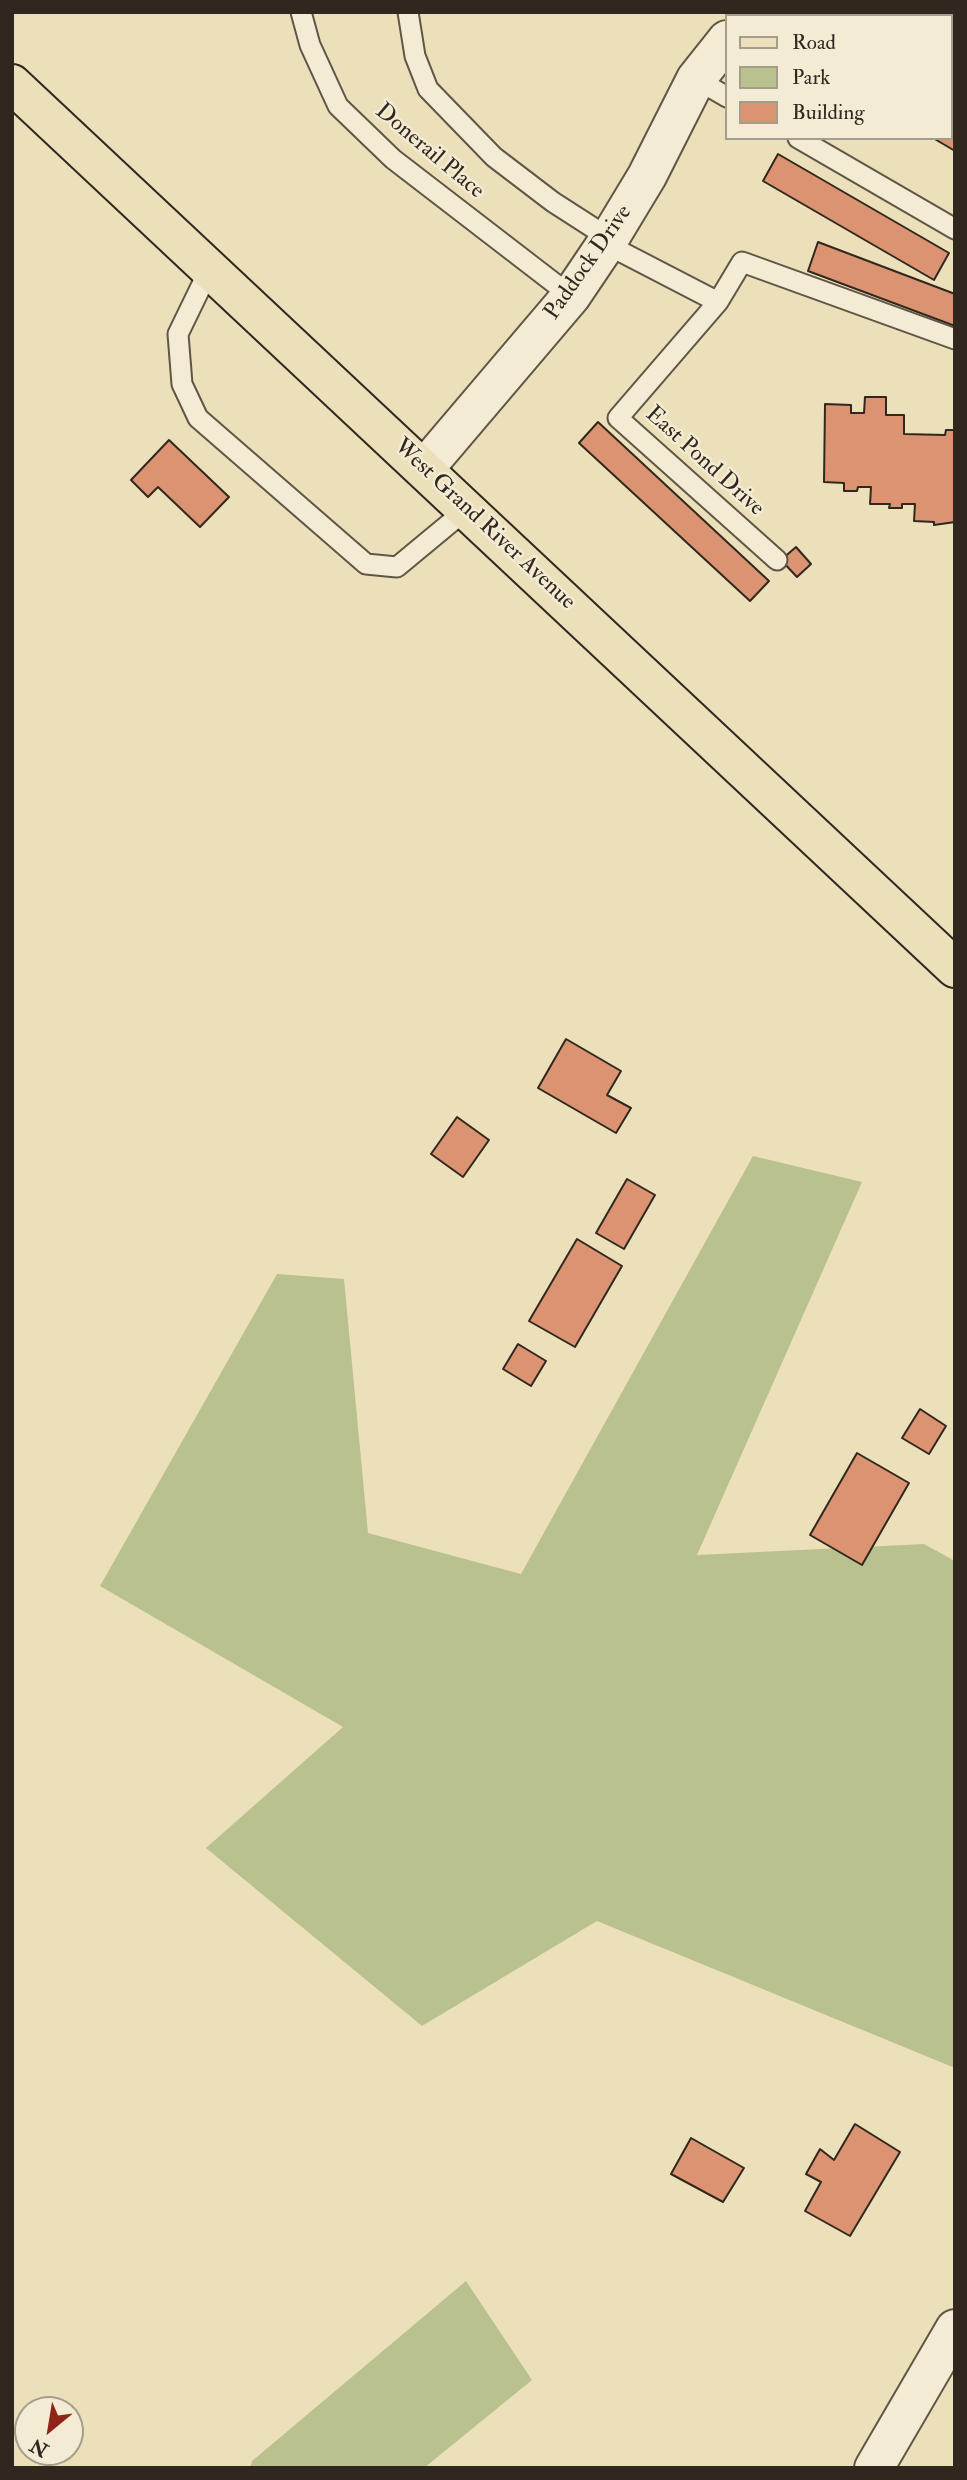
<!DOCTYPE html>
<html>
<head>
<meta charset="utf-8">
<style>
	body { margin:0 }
	#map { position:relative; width:967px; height:2480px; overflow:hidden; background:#ece0bb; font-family:"IM FELL Double Pica",serif }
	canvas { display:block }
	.frame { position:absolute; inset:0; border:14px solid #30281e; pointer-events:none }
	.legend { position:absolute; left:725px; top:14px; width:228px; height:126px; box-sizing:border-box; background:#f3ebd3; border:2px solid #a59d8b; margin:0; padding:9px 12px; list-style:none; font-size:21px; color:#30281e }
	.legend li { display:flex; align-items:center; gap:14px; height:35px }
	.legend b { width:35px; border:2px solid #a59d8b }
	.north { position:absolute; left:14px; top:2396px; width:70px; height:70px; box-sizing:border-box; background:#f3ebd3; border:2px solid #a59d8b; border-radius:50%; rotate:210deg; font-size:19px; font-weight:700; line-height:28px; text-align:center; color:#30281e }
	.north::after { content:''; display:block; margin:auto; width:24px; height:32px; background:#8f2418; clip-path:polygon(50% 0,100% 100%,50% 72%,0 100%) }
</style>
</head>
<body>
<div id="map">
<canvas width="967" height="2480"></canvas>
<div class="frame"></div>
<ul class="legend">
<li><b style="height:9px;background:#ece0bb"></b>Road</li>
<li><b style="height:19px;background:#b9c28e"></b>Park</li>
<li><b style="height:19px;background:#db9371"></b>Building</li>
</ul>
<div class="north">N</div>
</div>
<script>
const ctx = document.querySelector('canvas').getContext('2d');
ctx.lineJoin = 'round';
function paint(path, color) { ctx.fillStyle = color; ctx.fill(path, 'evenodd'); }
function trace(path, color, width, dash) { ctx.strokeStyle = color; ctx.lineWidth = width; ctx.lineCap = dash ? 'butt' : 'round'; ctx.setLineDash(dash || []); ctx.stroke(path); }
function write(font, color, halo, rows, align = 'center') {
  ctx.font = font + ' "IM FELL Double Pica",serif'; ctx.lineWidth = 5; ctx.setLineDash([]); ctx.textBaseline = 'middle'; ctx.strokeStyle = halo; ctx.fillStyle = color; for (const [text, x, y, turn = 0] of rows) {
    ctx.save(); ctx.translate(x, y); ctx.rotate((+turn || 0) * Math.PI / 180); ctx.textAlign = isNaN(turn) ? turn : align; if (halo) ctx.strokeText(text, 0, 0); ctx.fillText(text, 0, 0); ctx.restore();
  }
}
const green = new Path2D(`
	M753,1156l109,26 -165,373 227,-11 31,17v507l-358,-147 -175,105 -216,-178 137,-121 -243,-141 177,-312 67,5 24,254 153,41z
	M466,2281l66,99 -108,88h-174l2,-7z`);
const building = new Path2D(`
	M951,44l4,2v105l-22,-13h18z
	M778,154l171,99 -15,27 -171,-99z
	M818,242l137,52v32l-147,-55z
	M865,397h21v18h18v19l41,1 1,-5h9v92l-21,3v-3l-20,-1 1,-17h-13v4h-13l1,-4h-20l1,-17h-13l-1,4h-13v-8l-20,-1 1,-78 26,1v8h13z
	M598,422l171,159 -19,20 -171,-158z
	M169,440l60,57 -29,30 -42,-40 -10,10 -17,-17z
	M796,547l15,17 -14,13 -16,-17z
	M566,1039l55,32 -14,24 24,13 -15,25 -78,-45z
	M457,1117l32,23 -26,37 -32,-23z
	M627,1179l28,16 -31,54 -28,-16z
	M577,1239l45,27 -47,81 -46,-26z
	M518,1344l28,17 -15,25 -28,-17z
	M920,1409l26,17 -17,28 -27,-16z
	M857,1453l52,30 -47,82 -52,-30z
	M855,2124l45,28 -50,84 -45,-25 16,-29 -15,-8 14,-25 14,11z
	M691,2138l53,30 -21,34 -52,-28z`);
const lane = new Path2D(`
	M301,12l9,33 28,61 55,53 178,137
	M408,12l7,44 13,33 66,68 59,45 56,36
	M696,79l31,18
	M798,138l157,91
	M606,244l112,58 24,-40 213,77
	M210,268l-32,66 4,50 16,34 168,146 31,3 70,-58
	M718,302l-100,116 159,142`);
const street = new Path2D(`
	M750,16l3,-4
	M424,469l147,-173 35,-52 41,-68 49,-97 31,-39
	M874,2468l81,-139`);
const primary = new Path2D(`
	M12,84l943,884`);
const streetNames = [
	["Donerail Place",429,152,40],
	["Paddock Drive",589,263,-55],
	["East Pond Drive",704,462,42],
	["West Grand River Avenue",484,525,43]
];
paint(green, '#b9c28e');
paint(building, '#db9371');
trace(building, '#30281e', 2);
trace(lane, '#5f5645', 23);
trace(street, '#5f5645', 42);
trace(primary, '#30281e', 42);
trace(lane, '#f3ebd3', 19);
trace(street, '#f3ebd3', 38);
trace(primary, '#ece0bb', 38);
write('23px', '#30281e', '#f3ebd3', streetNames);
</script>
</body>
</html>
